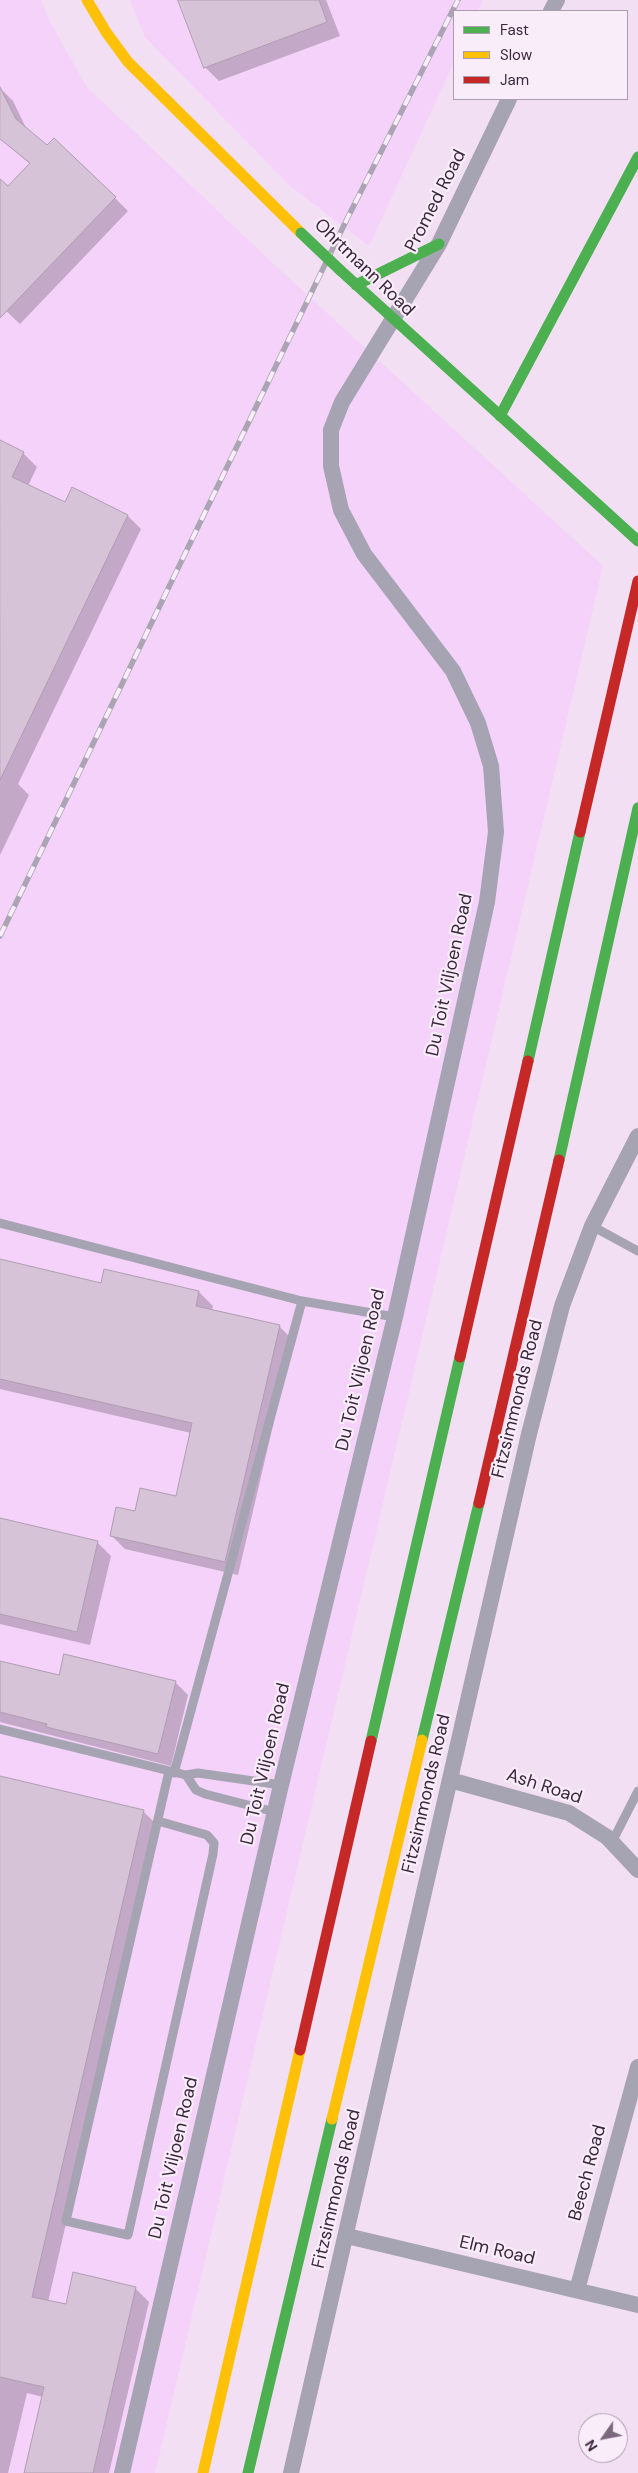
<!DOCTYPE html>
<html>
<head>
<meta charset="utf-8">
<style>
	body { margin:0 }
	#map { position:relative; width:638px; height:2473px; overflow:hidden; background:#f2dff4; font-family:"DM Sans",sans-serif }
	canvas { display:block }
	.legend { position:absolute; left:453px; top:10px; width:175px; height:90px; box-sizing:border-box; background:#f8edf9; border:1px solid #ac9dae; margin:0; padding:6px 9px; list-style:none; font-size:15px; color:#3b263e }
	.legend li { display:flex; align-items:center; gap:10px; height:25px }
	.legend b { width:25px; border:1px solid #ac9dae }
	.north { position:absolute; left:578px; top:2413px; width:50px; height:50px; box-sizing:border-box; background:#f8edf9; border:1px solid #ac9dae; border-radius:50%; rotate:237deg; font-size:14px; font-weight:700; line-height:20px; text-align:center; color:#3b263e }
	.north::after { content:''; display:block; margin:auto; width:18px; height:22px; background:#7b677e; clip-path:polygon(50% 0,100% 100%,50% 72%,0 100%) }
</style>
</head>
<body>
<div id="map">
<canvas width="638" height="2473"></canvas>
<ul class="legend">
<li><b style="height:6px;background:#4caf50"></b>Fast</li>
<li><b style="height:6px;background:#ffc107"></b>Slow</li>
<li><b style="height:6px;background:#c62828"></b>Jam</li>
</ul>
<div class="north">N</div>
</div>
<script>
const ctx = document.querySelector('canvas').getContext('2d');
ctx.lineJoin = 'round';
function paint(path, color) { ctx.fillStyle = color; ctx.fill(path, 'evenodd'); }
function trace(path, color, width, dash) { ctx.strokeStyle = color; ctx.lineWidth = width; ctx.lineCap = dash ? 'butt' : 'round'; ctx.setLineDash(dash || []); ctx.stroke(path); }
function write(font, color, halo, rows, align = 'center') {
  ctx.font = font + ' "DM Sans",sans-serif'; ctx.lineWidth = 4.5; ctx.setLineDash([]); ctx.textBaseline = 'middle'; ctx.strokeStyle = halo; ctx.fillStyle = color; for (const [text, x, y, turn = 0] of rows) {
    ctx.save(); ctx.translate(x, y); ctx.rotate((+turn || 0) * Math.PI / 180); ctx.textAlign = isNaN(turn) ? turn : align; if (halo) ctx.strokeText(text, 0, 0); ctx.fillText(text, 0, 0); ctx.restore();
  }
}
const built = new Path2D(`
	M0,0h41l9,22 36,64 193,183 324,297 -448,1907h-155z
	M130,0h353l-5,11h-24v51l-85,184 -80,-61 -144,-148z`);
const shadow = new Path2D(`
	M185,0h141l14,36 -121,45 -14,-14z
	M0,88l13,13 14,29 88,68 13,13 -108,113 -20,-19v-125l39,38 -9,-54 -30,-26z
	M0,442l23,11 14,14 -9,19 37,18 63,12 13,13 -123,255 11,11 -29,60z
	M0,1261l102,23 97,8 14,14 -1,4 67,16 14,14 -55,235 -113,-26 -14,-14 24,-22 42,-15 14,-65 -191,-44z
	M0,1520l97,22 14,14 -21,89 -90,-21z
	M0,1662l60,14 115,6 13,13 -17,71 -171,-44z
	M0,1778l143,33 14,14 -109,477 18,4 69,-18 14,14 -40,171h-84l18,-76 -16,-4 -19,80h-8z`);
const building = new Path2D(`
	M178,0h141l8,22 -123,46z
	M0,87l16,32 31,26 7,-7 62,59 -116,121v-139l8,7 22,-23 -30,-24z
	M0,440l24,12 -12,25 53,25 7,-15 56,28 -128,265z
	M0,1259l101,24 3,-14 95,22 -3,15 84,19 -55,237 -115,-26 6,-29 19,4 5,-23 36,8 16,-73 -192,-44z
	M0,1518l98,23 -21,91 -77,-18z
	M64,1654l112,27 -18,73 -112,-27 1,-3 -47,-12v-51l59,14z
	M0,1776l144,34 -112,487 34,7 7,-32 63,15 -43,186h-69l20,-86 -44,-10z`);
const lane = new Path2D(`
	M0,1223l302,78 -128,472
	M592,1226l46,25
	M302,1301l93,16
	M0,1729l186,46 12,-2 83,12
	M186,1775l10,15 9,4 70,18
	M158,1821l49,14 7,8 -1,11 -85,381 -62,-14 103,-450
	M612,1842l26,-51`);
const street = new Path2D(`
	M551,11l6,-11
	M450,1780l119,33 38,24 31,33
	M347,2236l291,69
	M577,2290l61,-223
	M122,2473l159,-688 114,-468 92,-415 9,-70 -5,-66 -13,-43 -25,-52 -89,-117 -23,-44 -10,-44v-36l11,-28 97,-158 70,-145
	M291,2473l238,-1039 33,-128 30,-80 46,-90`);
const fast = new Path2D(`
	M340,270l298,271
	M356,285l83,-41
	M500,416l138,-259
	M528,1061l52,-229
	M559,1160l79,-352
	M422,1740l57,-237
	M371,1741l89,-384
	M248,2473l84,-354`);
const slow = new Path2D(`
	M87,0l19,32 22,30 173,171
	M332,2119l90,-379
	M203,2473l97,-423`);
const jam = new Path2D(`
	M580,832l58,-251
	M460,1357l68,-296
	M479,1503l80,-343
	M300,2050l71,-309`);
const rail = new Path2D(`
	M0,936l347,-717 111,-219`);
const fastBridge = new Path2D(`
	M301,233l39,37`);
const streetNames = [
	["Promed Road",436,201,-63],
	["Ohrtmann Road",364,268,44],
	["Du Toit Viljoen Road",450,975,-78],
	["Du Toit Viljoen Road",361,1370,-77],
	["Fitzsimmonds Road",518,1399,-76],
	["Du Toit Viljoen Road",266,1764,-77],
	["Ash Road",544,1787,18],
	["Fitzsimmonds Road",427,1794,-77],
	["Du Toit Viljoen Road",174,2158,-77],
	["Beech Road",588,2173,-75],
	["Fitzsimmonds Road",337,2189,-77],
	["Elm Road",497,2251,13]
];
paint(built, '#f4d2f9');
paint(shadow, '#0003');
paint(building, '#d6c3d8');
trace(building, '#af9eb1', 1);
trace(lane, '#a6a4b2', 9);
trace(street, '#a6a4b2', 16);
trace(fast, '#4caf50', 11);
trace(slow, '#ffc107', 11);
trace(jam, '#c62828', 11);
trace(rail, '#aba5b3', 5.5);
trace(rail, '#f8edf9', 4, [11]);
trace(fastBridge, '#4caf50', 11);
write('18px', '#3b263e', '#f8edf9', streetNames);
</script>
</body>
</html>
